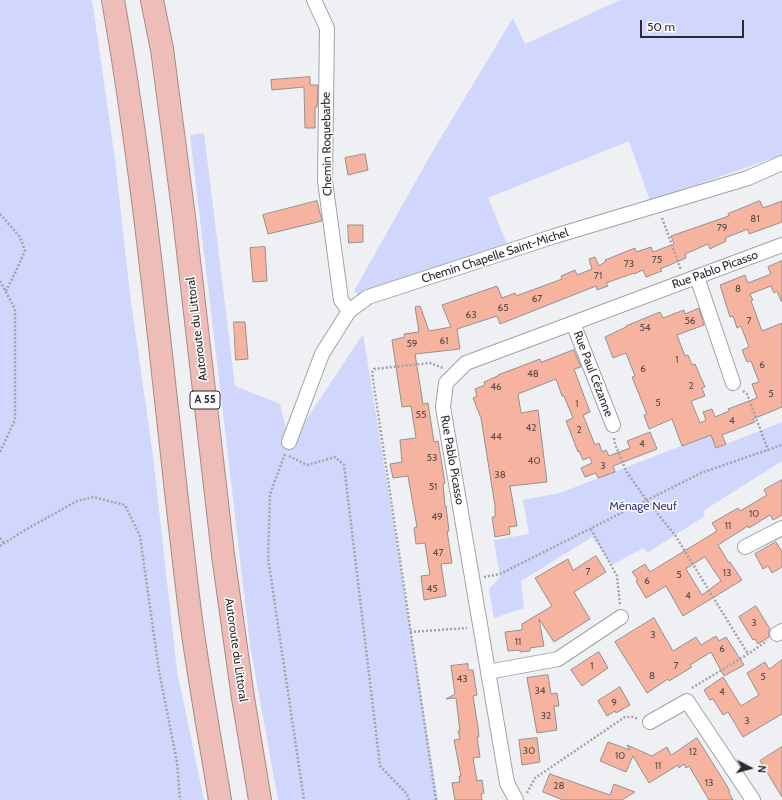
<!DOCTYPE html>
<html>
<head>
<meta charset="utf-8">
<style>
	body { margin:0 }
	#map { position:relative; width:782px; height:800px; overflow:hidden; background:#eff0f4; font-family:Cabin,sans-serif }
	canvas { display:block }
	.north { position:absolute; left:730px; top:748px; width:40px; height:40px; -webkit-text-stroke:3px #fdfdff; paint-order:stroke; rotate:96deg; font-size:11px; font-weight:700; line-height:16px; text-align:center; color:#2a2b2c }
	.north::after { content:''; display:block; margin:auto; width:14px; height:18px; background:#2a2b2c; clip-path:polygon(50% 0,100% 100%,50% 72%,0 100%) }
	.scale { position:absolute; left:640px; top:20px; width:104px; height:18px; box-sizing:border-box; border:2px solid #2a2b2c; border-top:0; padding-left:5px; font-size:12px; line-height:14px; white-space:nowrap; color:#2a2b2c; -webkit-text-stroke:3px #fdfdff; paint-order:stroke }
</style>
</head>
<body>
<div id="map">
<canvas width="782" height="800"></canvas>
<div class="north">N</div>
<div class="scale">50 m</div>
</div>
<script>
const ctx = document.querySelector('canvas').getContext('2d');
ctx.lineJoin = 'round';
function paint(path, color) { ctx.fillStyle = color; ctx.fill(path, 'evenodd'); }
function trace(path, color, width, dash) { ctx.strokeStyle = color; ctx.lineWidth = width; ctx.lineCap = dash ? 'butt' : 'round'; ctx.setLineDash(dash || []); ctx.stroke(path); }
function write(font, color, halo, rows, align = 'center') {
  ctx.font = font + ' Cabin,sans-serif'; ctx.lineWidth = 3; ctx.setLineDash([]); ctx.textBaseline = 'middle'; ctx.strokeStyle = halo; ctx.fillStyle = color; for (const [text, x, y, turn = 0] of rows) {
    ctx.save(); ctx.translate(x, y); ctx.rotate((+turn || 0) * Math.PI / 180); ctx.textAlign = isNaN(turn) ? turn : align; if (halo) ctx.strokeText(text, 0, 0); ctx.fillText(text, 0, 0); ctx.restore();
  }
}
const green = new Path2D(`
	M0,0h92l23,159 15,136 23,161 24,215 27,129h-204z
	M620,0h162v155l-132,46 -21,-60 -141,57 19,46 -147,51 -6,-4 80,-142 79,-131 12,26z
	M204,133l31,253 45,18 6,24 12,4 65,-98 75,466h-160l-28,-155 -27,-232 -33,-278z
	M782,422v39l-79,50 2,5 -58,37 -4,-5 -31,17 -20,-28 -71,44 3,27 -30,10 -5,-29 11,-12 -6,-37 35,-6 -6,-34 37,-7 152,-59 4,14z`);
const building = new Path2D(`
	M310,77v8h8l-1,22h-2v21h-10l-1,-41 -32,3 -1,-10z
	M365,154l3,16 -20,5 -3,-17z
	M317,201l5,20 -54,13 -5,-19z
	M760,201l3,7 19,-7v21l-33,12 -1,-5 -23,9 1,3 -16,8 -2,-5 -23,10 1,4 -26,11 2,2 -16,6 -3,-7 -9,4v-1l-28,10 2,3 -11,4 -1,-4 -96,38 -3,-8 -40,13 3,20 -45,5 8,50 5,-1 6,39 4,-1 7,42 -2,1 2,22h1l3,25h-2l5,32 -11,1 5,32 -22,4 -3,-24 9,-1 -5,-32 -9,1 -2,-16 3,-1 -9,-51 -15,2 -3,-14 12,-2 -2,-22 16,-2 -5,-32 -9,1 -10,-67 13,-3 -1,-3 15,-2 -4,-25 5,-1 9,25 22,-4 -9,-22 55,-19 5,12 13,-5 1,3 46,-17 -1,-3 14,-6 2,5 15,-6 -3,-10 6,-2 4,9 7,-5 -1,-1 30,-12 1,4 15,-5 2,5 21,-8 -3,-8 58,-20 -1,-2z
	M348,225h15v17l-14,1z
	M265,247l2,34 -14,1 -3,-34z
	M782,261v40h-1l-4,-10 -3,2 -3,-7 -21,8 3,6 -2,1 11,30 20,-8v84l-29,12 2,3 -33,13 4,9 -10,4 -5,-13 -29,11 -10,-27 -23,10 -5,-14 3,-1 -15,-37 3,-1 -9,-23 -13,5 -8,-21 21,-10v-1l34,-14 3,6 21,-8 1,4 14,-6 5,17 -27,10 8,21 3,-1 4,10 3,-1 10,23 -3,1 3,8 -14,5 9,22 6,-3 -3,-8 9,-3 3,8 14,-6 -1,-2 29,-11 -5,-14 7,-2 -8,-21 -4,1 -5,-12 7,-3 -8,-21 -4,2 -4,-12 -3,1 -10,-32 25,-10 3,8 23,-9 -3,-7z
	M234,322h11l3,37 -12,1z
	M574,350l7,17 -7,2 16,43 -7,3 12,30 4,-2 3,9 4,-2 3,6 21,-8 -3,-7 23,-9 7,17 -44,17 2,6 -17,6 -2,-5 -11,4 -4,-9 11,-5 -2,-6 -7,3 -4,-9 -1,1 -12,-31 7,-3 -9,-22h-2l-6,-17 -38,15 3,19 17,-3 9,72 -37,4 7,40 -8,1 1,7 -15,3 -3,-20h3v-11l-14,-88 -8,-20 4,-2 -2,-7 10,-4 -1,-3 14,-6v-1l42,-16 1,3z
	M782,480v35l-9,5 -3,-5 -21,13 -1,-2 -30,19 11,18 1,-1 12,18 -59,36 -17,-30 -20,12 -10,-17 2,-1 -6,-8 13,-8 5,8 67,-41 -5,-8 26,-15 2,3 27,-16 -3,-5zM705,557l16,24 -19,14 -16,-26z
	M776,542l6,10v15l-10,6 -4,-7 -5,3 -8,-15z
	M596,556l10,16 -32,20 16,27 -36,23 -15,-23 5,27 -14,2v3l-10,1v-2l-12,1 -3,-19 17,-2v-6l30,-18 -17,-28 33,-19 5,11z
	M756,606l14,23 -1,1v7l-11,7 -3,-5 -2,1 -14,-23z
	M654,618l19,33 23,-14 5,8 15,-9 3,5 7,-4 18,28 -20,11 -13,-24 -21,13 2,2 -23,14 -1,-2 -21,14 -32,-51z
	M599,652l9,16 -26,18 -11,-16z
	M782,660v54l-39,23 -15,-25 -5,3 -10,-16 -3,1 -6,-10 19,-13 18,29 18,-11 -12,-22 18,-11 4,7z
	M468,664v6h5l4,25 -4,1 5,31 1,10h-2l3,20 -7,1 4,23 5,-1 2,13 -3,1 1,6h-27l-3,-17 8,-1 -1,-6h2l-7,-36 6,-1 -2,-8h2l-4,-33 -10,1 9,-5 -4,-28z
	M548,675l3,19 6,-1 2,13h-5l3,24 -20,3 -10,-55z
	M620,687l10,18 -14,8 -1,-2 -8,5 -9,-15z
	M537,738l3,24 -18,3 -3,-25z
	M697,738l30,48 3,6 -1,1 4,7h-24l-20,-34 -3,2 -2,-4 -5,4 -1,-3 -29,18 -16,-27 -7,16 -26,-11 8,-19 22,8 -3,-5 25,11 15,-9 4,8z
	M782,747v50l-22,-36z
	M550,774l60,21 4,-11 21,8 -13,8h-59l-20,-8z`);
const path = new Path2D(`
	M0,214l20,23 5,14 -9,20 -10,20
	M662,218l19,52
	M0,281l15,28v111l-15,32
	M743,391l4,3 21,56
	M614,438l1,6 11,27 21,30 28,34 73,119
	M285,454l-15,40 -2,64 36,242
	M289,456l18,9 28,-8 9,8 36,301 27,28 2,6
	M591,529l26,47 3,29
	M0,538l4,5
	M0,546l25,-16 52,-29 16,-4 32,8 15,31 19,135 18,91 3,38
	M484,577l16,-3 201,-101 81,-28
	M410,632l57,-4
	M692,688l56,-34 19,-13
	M527,793l8,-15 90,-61h8l5,2
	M436,800l-64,-427 2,-4 56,-6 13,5`);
const minor = new Path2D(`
	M314,0l13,28 -2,153 16,119 8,11
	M697,277l36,106
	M573,323l40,102
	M289,442l33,-88 27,-43 19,-14 187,-61 193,-58 34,-15
	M745,547l37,-19
	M777,634l5,-3
	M488,672l70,-13 63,-42
	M650,722l37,-21 66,99
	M516,800l-9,-17 -64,-376 3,-24 20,-20 316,-118`);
const motorway = new Path2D(`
	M113,0c35,197 51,397 75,596 8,68 21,136 32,204
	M152,0l10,49 22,168 39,338 20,143 17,102`);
const numberNames = [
	["81",755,219],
	["79",722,228],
	["75",657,260],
	["73",629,264],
	["71",598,276],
	["8",738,289],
	["67",537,299],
	["65",503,308],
	["63",471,315],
	["56",690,321],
	["7",749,321],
	["54",645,328],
	["61",444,341],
	["59",412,344],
	["1",677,360],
	["6",762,365],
	["6",643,369],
	["48",533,374],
	["2",691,386],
	["46",496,387],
	["5",771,394],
	["5",658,403],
	["1",577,404],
	["55",421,415],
	["4",732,421],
	["42",531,428],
	["2",579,430],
	["44",496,437],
	["4",642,444],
	["53",432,458],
	["40",534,461],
	["3",603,466],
	["38",500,475],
	["51",433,487],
	["10",754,514],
	["49",437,517],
	["11",728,526],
	["47",438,553],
	["7",588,572],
	["13",727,573],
	["5",679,575],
	["6",647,581],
	["45",432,589],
	["4",688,596],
	["3",754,623],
	["3",653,635],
	["11",518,642],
	["6",722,649],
	["1",592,666],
	["7",676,666],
	["8",652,676],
	["5",763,677],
	["43",462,679],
	["34",540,691],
	["4",722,692],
	["9",614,703],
	["32",546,716],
	["3",747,721],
	["30",529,751],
	["12",693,752],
	["10",620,756],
	["11",658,766],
	["13",709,783],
	["28",559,786]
];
const shields = [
	[205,400,30]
];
const shieldNames = [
	["A 55",205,400]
];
const streetNames = [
	["Chemin Roquebarbe",327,144,-91],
	["Chemin Chapelle Saint-Michel",495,256,-18],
	["Rue Pablo Picasso",715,270,-20],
	["Autoroute du Littoral",197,329,-97],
	["Rue Paul Cézanne",593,374,69],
	["Rue Pablo Picasso",452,460,80],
	["Autoroute du Littoral",236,650,82]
];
const parkNames = [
	["Ménage Neuf",643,506]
];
paint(green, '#d0d6fc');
paint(building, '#f6b3a0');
trace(building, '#94908f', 1);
trace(minor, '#a1a2a6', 16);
trace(motorway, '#aa8a86', 24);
trace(path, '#a3a4a7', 2.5, [2, 2]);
trace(minor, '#fff', 14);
trace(motorway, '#efbdb7', 22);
write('10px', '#5d4d49', null, numberNames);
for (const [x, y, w] of shields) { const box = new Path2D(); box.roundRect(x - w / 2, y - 9, w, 18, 3); ctx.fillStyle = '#fdfdff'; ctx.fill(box); trace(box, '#2a2b2c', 1); }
write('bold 11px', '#2a2b2c', null, shieldNames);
write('12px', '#2a2b2c', '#fdfdff', streetNames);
write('12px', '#35397d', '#fdfdff', parkNames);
</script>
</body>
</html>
